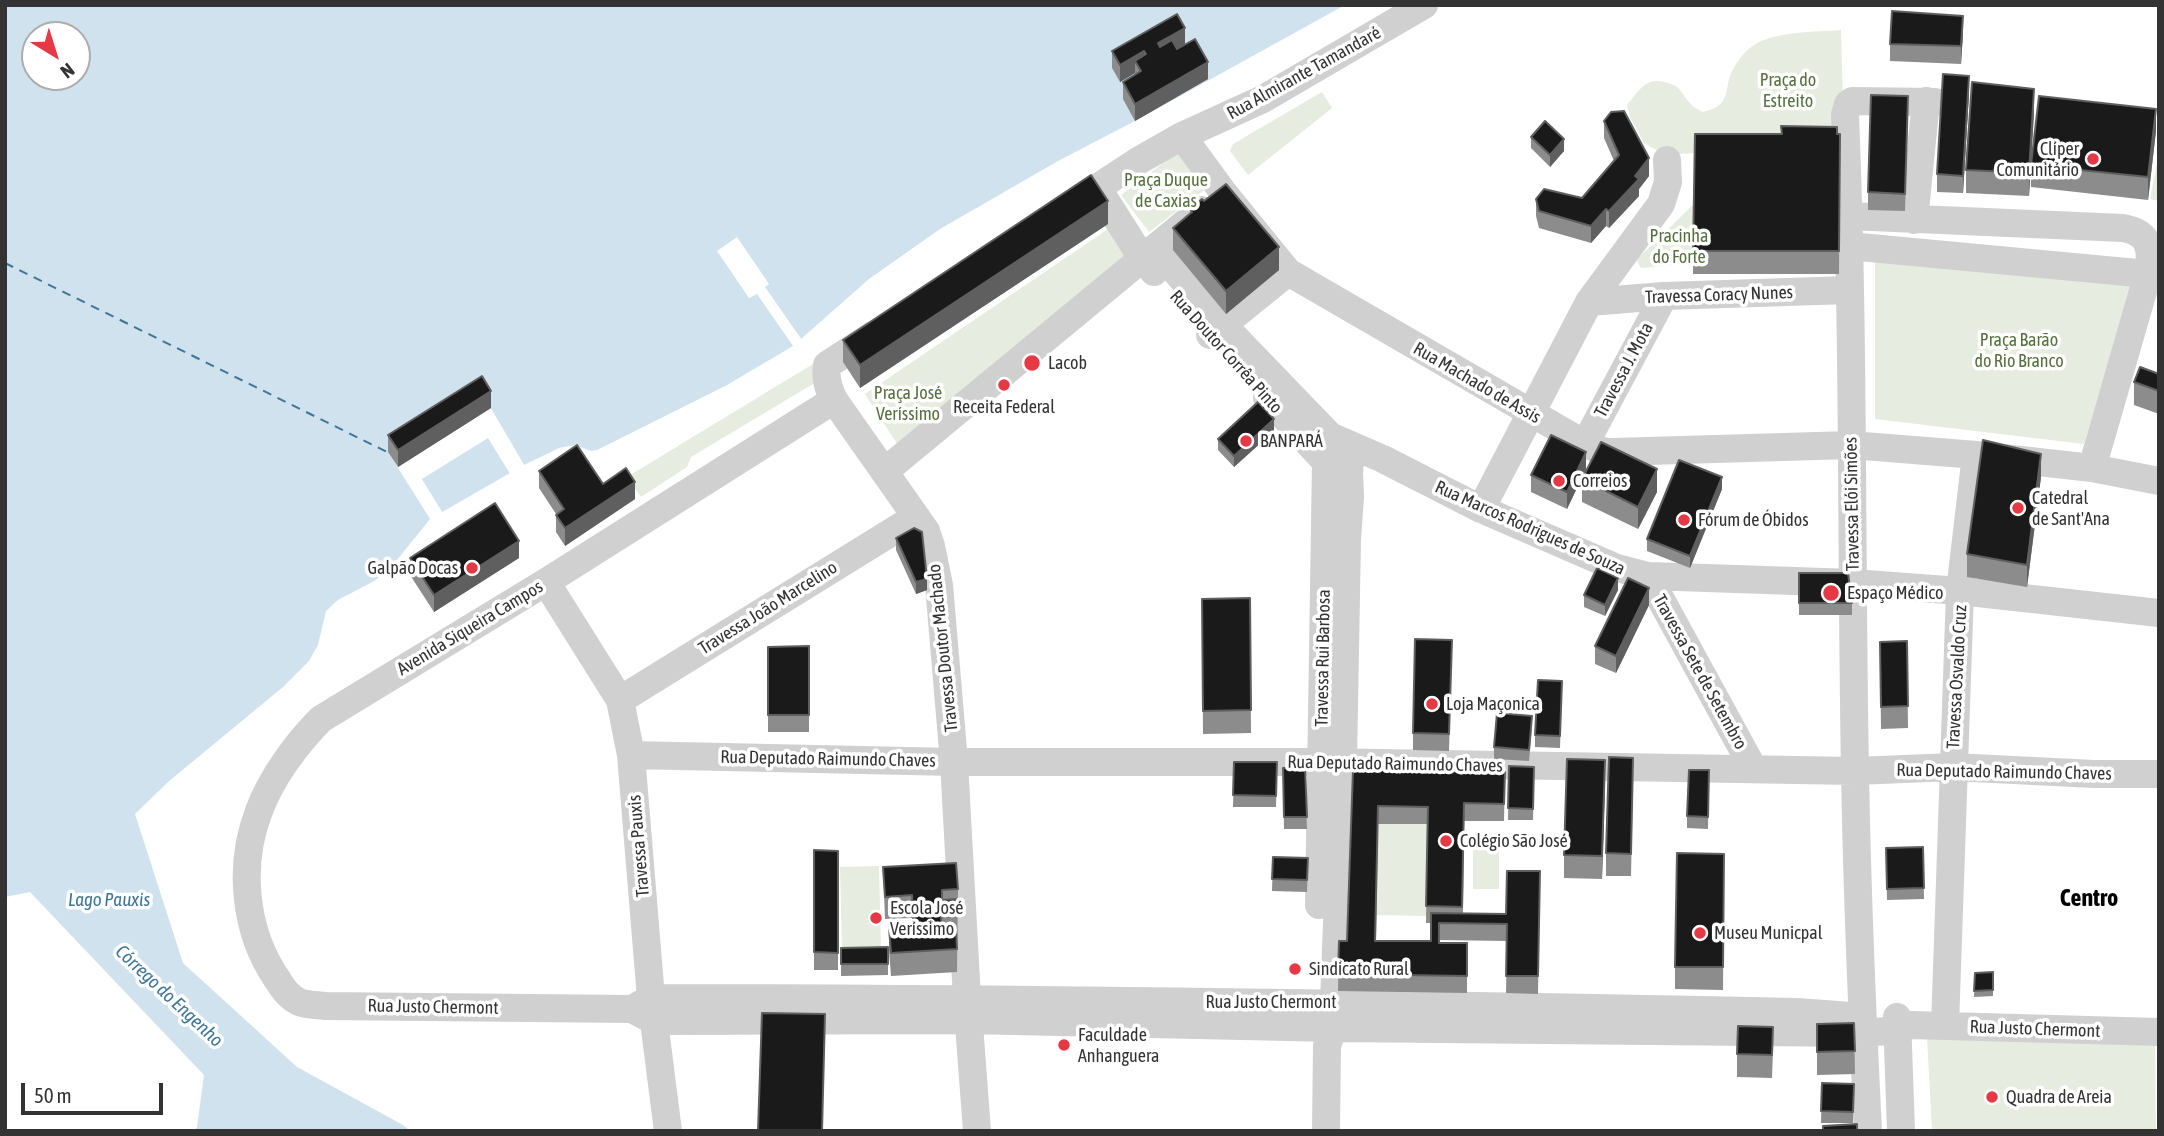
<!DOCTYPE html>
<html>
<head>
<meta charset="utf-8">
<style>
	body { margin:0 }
	#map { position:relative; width:2164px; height:1136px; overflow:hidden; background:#fff; font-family:"Asap Condensed",sans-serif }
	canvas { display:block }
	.frame { position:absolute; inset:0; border:7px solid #333; pointer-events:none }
	.north { position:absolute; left:21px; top:21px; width:70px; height:70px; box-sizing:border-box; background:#fff; border:2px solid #adadad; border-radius:50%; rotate:142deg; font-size:19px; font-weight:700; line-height:28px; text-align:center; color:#333 }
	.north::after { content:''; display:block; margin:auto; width:24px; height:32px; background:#e63946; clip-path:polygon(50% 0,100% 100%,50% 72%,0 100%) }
	.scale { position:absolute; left:21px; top:1083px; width:142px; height:32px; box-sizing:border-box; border:4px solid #333; border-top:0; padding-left:9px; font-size:21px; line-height:24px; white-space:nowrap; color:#333; -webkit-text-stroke:5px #fff; paint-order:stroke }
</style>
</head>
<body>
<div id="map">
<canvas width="2164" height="1136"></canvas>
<div class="frame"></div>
<div class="north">N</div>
<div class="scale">50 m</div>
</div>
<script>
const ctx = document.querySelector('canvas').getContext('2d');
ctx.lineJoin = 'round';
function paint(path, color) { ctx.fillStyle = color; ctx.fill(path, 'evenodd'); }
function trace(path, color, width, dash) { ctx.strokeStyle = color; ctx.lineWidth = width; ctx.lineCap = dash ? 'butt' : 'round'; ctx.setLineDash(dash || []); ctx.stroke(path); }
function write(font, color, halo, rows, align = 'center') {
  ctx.font = font + ' "Asap Condensed",sans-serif'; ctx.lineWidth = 7; ctx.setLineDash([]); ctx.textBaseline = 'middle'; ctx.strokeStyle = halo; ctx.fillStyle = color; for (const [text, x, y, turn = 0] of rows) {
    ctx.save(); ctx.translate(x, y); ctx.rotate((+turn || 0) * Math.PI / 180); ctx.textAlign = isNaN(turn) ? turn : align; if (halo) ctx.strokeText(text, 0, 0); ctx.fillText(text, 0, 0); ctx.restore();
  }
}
const green = new Path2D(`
	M1841,30l3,113 -179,12 -21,-12 -14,-26 -3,-12c14,-17 20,-30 44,-21 6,3 5,1 9,6 8,11 11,17 23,22 30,-7 20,-22 29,-41 5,-10 13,-20 22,-26 21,-14 62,-13 87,-15z
	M1322,92l10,16 -84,67 -18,-24 3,-7z
	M1183,148l28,37 -62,47 -28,-37z
	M2159,153v48l-9,-2z
	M1697,201v62l-56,5 -4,-7 3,-5z
	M1114,225l18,25 -234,195 -33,-51z
	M1875,253l260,22 -51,169 -209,-25z
	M813,364l10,14 -132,79 -4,10 -46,30 -14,-20z
	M1378,824h50l-2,92 -50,-1z
	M1473,838h26v51h-26z
	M879,866l2,82 -39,1 -2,-82z
	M1927,1037l228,4 1,90h-224z`);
const water = new Path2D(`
	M5,5h1340l-210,116 -77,40 -118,68 -71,50 -76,67 -66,39 -130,65 -6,1 -16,-6 -16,3 -35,17 -94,54 -33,41 -21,20 -38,20 -12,11 -8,34 -9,16 -26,26 -115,95 -33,32 48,149 114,104 106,58 7,6h-216l3,-4 7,-52 -174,-183 -25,5zM35,35h42v42h-42z`);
const pier = new Path2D(`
	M737,237l32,47 -4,3 37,53 -9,6 -36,-52 -8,4 -32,-47z
	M482,393l44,75 -14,9 -24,-39 -66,41 22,36 -12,7 -44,-70z`);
const ferry = new Path2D(`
	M5,263l382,189`);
const minor = new Path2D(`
	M1182,136l41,56 65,80 297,172 20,8h9l237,-7 125,10 116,13 67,13
	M1097,187l45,71 12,14
	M1068,207l70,-46 44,-25 81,-37 161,-94
	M1849,216l274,12c28,5 29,22 25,46l-56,194
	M1914,220l12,-119
	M1849,246l299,28
	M1155,248l68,77 107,111 53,23 98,50 136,59 31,8 205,7 107,8 199,22
	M1589,302l75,-6 185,-6
	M873,335l-46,30c-2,13 1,23 7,35l92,131 5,15 8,39 15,177 13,236 10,133
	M1210,335l78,-63
	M1267,398l59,64 12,5
	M834,400l-288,182 -225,137c-24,24 -50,59 -62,92 -21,54 -15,120 18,168 6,9 11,18 22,23 7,3 18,3 26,4l307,3 23,12 314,-1 364,8 530,5 34,-3 14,-5 248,7
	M1585,444l79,-148
	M885,471l316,-261
	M1481,509l108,-207 72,-98 7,-22 -1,-22
	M1648,576l105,192
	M546,582l74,118 11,55 20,243 17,133
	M620,700l296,-183
	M631,755l323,7h367l534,9 98,-4 141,7h65
	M1319,905l7,-443 4,-26
	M632,1009l19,-11c382,0 764,6 1146,14l54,4
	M1897,1017l4,114
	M1945,1026l15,-435 16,-136
	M1326,1131l1,-85 6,-18 10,-265 4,-224 3,-42 -1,-26 3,-25
	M1868,1131c-6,-120 -11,-240 -13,-360 -4,-218 -1,-437 -10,-656l3,-11 4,-3 83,1`);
const wall = new Path2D(`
	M1963,33l-2,31 -71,-3v-17z
	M1185,45l23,34 -73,42 -12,-22v-17l12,-7v-2l-15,9 -8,-14v-17z
	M1969,93l-6,100 -26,-1v-18z
	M2034,112l-5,84 -63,-3v-23z
	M1908,113l-3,98 -37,-1v-18z
	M1604,121l45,55 -10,13v7l-30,32 -3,-2 -15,17 -52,-15 -3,-12v-17l46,-1 32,-37 -10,-23z
	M1781,126l59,8 -1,140h-146l2,-140h86z
	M2156,131l-8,69 -117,-13v-22z
	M1531,137l33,14 -14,16 -19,-19z
	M1190,209l89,61 -53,44 -53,-64v-22l17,-15z
	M1108,224l-248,164 -17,-26v-22z
	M2159,374v40l-25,-9v-23z
	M491,408l-93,59 -10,-15v-17z
	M1274,431l-40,36 -16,-17v-11z
	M1586,469l-19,40 -36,-17v-17z
	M539,471l96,28 -70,47 -9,-14v-18l-17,-26z
	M2041,477l-14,110 -60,-10v-23z
	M1582,479l75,13 -19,37 -56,-27z
	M1722,489l-32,79 -43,-17v-12z
	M896,538l31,52 -11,4 -20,-44z
	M410,558h109l-85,54 -24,-37z
	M1799,573l53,30v12h-53z
	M1618,590l-13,26 -21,-9v-12z
	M1250,598l1,135 -48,1 -1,-135z
	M1649,605l-33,68 -21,-9v-18z
	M1452,640l-3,111 -36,-1v-17z
	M1907,641l1,87 -27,1 -1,-87z
	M809,646v86h-41v-85z
	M1562,693l-2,55 -25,-1v-12z
	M1532,727l-3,34 -35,-2v-12z
	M1234,762h43l-1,45h-43z
	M1509,766l25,1 -1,53h-25z
	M1305,767l2,62h-23l-1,-61z
	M1353,770l152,2 -1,49h-40l-1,92 43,1 34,-43 -2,123 -32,-1 1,-52 -68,-1v3h28v50l-129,-2 1,-50h8zM1378,824h49l-1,99h5v18h-55z
	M1709,770l-1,59 -21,-1v-12z
	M1633,780l-2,96h-25v-23z
	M1605,783l-3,96 -38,-1v-23z
	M1923,847l1,52 -37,1 -1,-52z
	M814,850l24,1v119h-24z
	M1724,854l-1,136 -48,-1v-22z
	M1273,857l35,1 -1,34 -35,-1z
	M883,867l75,22 -1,83 -66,4 -2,-26v-23h23v-9l-27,1z
	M888,947v28l-47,1v-28z
	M1993,972v24l-19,1 1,-24z
	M1854,1023l1,51 -38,1v-51z
	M1773,1050l-1,28 -35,-1v-23z
	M1822,1083l32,1 -1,39h-32z`);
const shadedWall = new Path2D(`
	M1963,16v17l-2,31v-18z
	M1185,28v17l-27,16v-18z
	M1144,51v17l-9,-7v12l-15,9v-17z
	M1208,62v17l-73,42v-17z
	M1969,76v17l-6,100v-17z
	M2034,89v23l-5,84v-23z
	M2156,109v22l-8,69v-23z
	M1564,139v12l-14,16v-12z
	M1649,158v18l-10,13v7l-30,32v-17z
	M1108,201v23l-248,164v-23z
	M1606,209v17l-15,17v-17z
	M1279,247v23l-53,44v-23z
	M491,391v17l-93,59v-17z
	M1274,419v12l-40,36v-11z
	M1586,452v17l-19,40v-17z
	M2041,454v23l-14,110v-22z
	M1657,469v23l-19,37v-22z
	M1722,477v12l-32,79v-12z
	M635,482v17l-70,47v-18z
	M519,541v17l-85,54v-17z
	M1618,578v12l-13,26v-11z
	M927,579v11l-11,4v-12z
	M1649,588v17l-33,68v-17z
	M1605,760v23l-3,96v-23z`);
const building = new Path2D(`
	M1892,11l71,5 -2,30 -71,-2z
	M1177,14l8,14 -27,15 2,4 12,-7 5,9 18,-10 13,23 -73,42 -12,-22 18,-11 -6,-10 11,-7 -2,-3 -24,14 -8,-14z
	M1943,74l26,2 -6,100 -26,-2z
	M1972,82l62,7 -5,84 -63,-3z
	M1871,95l37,1 -3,98 -37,-2z
	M2039,96l117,13 -8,68 -117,-12z
	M1624,111l25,47 -14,18 4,3 -30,32 -3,-2 -15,17 -52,-15 -3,-12 8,-10 38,9 37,-43 -15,-34 7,-9z
	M1545,121l19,18 -14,16 -19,-18z
	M1781,126l56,1v7h3l-1,117h-146l2,-117h87z
	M1091,175l17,26 -248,164 -17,-25z
	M1226,184l53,63 -53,44 -53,-63 19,-16 -2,-3 12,-10 2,2z
	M2140,367l19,7v17l-25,-9z
	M482,376l9,15 -93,59 -10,-15z
	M1258,402l16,17 -40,37 -16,-17z
	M1551,435l35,17 -19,40 -36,-17z
	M1983,440l58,14 -14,111 -60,-11z
	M1601,442l56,27 -19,38 -56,-28z
	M577,445l26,39 23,-16 9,14 -70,46 -9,-13 8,-6 -25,-38z
	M1679,460l43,17 -32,79 -43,-17z
	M495,503l24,38 -85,54 -24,-37z
	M914,528l8,4 5,47 -11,3 -20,-44z
	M1597,568l21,10 -13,27 -21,-10z
	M1799,573h49l4,30h-53z
	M1628,578l21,10 -33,68 -21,-10z
	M1250,598l1,112 -48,1 -1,-112z
	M1415,639l37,1 -3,94 -36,-1z
	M1907,641l1,65 -27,1 -1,-65z
	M809,646v69h-41v-68z
	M1538,680l24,1 -2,55 -25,-1z
	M1497,713l35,3 -3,34 -35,-3z
	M1609,757l24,1 -2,96 -25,-1z
	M1567,759l38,1 -3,96 -38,-1z
	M1234,762h43l-1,34 -43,-1z
	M1509,766l25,1 -1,42 -25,-1z
	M1305,767l2,50h-23l-1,-49z
	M1353,770l152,2 -1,32 -40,-1 -2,104 -36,-1 2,-99 -50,-1 -3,135h56v-28l75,1 1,-43h33l-2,105h-32l1,-52 -68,-1v20h28v33l-129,-2 1,-33h8z
	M1689,770h20l-1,47 -21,-1z
	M1923,847l1,41 -37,1 -1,-41z
	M814,850l24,1v102l-24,-1z
	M1677,853l47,1 -1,113h-48z
	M1273,857l35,1 -1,22 -35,-1z
	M956,863l2,26 -16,1v10l14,-1 1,17 -16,1 1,11 14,-1 1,22 -66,4 -2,-26h25l-2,-32 -27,2 -2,-30z
	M888,947v17h-47v-16z
	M1993,972v18l-19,1 1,-18z
	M762,1013l63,1 -3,117h-64z
	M1854,1023l1,28 -38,1v-28z
	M1738,1026l35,1 -1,28 -35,-1z
	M1822,1083l32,1 -1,28 -32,-1z
	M1857,1124v7h-34v-5z`);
const markers = [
	[2093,159,7,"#e63946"],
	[1032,363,9,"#e63946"],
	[1004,385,7,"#e63946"],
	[1246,441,7,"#e63946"],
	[1559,481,7,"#e63946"],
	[2018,508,7,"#e63946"],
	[1684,520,7,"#e63946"],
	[472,568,7,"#e63946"],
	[1831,593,9,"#e63946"],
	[1432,704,7,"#e63946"],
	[1446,841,7,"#e63946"],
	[876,918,7,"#e63946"],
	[1700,933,7,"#e63946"],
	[1295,969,7,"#e63946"],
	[1064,1045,7,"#e63946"],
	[1992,1097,7,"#e63946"]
];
const streetNames = [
	["Rua Almirante Tamandaré",1304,73,-29],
	["Travessa Coracy Nunes",1719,295,-2],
	["Rua Doutor Corrêa Pinto",1226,352,48],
	["Travessa J. Mota",1624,370,-62],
	["Rua Machado de Assis",1477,383,30],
	["Travessa Elói Simões",1852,504,-91],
	["Rua Marcos Rodrigues de Souza",1530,528,24],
	["Travessa João Marcelino",768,608,-32],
	["Avenida Siqueira Campos",470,628,-31],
	["Travessa Doutor Machado",943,648,-96],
	["Travessa Rui Barbosa",1323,658,-89],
	["Travessa Sete de Setembro",1700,672,61],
	["Travessa Osvaldo Cruz",1957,677,-87],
	["Rua Deputado Raimundo Chaves",828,759,1],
	["Rua Deputado Raimundo Chaves",1395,764,1],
	["Rua Deputado Raimundo Chaves",2004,772,1],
	["Travessa Pauxis",639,846,-95],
	["Rua Justo Chermont",1271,1002],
	["Rua Justo Chermont",433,1007,1],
	["Rua Justo Chermont",2035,1029,2]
];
const parkNames = [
	["Praça do",1788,80],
	["Estreito",1788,101],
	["Praça Duque",1166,180],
	["de Caxias",1166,201],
	["Pracinha",1679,236],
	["do Forte",1679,257],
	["Praça Barão",2019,340],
	["do Rio Branco",2019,361],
	["Praça José",908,393],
	["Veríssimo",908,414]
];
const poiNames = [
	["Clíper",2079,149,"right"],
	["Comunitário",2079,170,"right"],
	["Lacob",1048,363],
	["Receita Federal",1004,407,"center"],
	["BANPARÁ",1260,441],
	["Correios",1573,481],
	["Catedral",2032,498],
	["de Sant'Ana",2032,519],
	["Fórum de Óbidos",1698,520],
	["Galpão Docas",458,568,"right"],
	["Espaço Médico",1847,593],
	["Loja Maçonica",1446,704],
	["Colégio São José",1460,841],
	["Escola José",890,908],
	["Veríssimo",890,929],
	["Museu Municpal",1714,933],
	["Sindicato Rural",1309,969],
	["Faculdade",1078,1035],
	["Anhanguera",1078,1056],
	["Quadra de Areia",2006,1097]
];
const waterNames = [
	["Lago Pauxis",109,900],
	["Córrego do Engenho",169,996,43]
];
const districtNames = [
	["Centro",2089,898]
];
paint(green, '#e6ecdf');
paint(water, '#cfe2ee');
paint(pier, '#fff');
trace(ferry, '#3f7597', 2, [9, 7]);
trace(minor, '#d0d0d0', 28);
paint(wall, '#8c8c8c');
paint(shadedWall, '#5f5f5f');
paint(building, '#1a1a1a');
trace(building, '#5f5f5f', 2);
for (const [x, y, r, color] of markers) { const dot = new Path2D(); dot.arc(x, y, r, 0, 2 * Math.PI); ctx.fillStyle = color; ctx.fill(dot); trace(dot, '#fff', 2.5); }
write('18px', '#333', '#fff', streetNames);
write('18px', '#56703f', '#fff', parkNames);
write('18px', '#333', '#fff', poiNames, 'left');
write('italic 19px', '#3f7597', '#fff', waterNames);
write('bold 24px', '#000', '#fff', districtNames);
</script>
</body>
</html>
